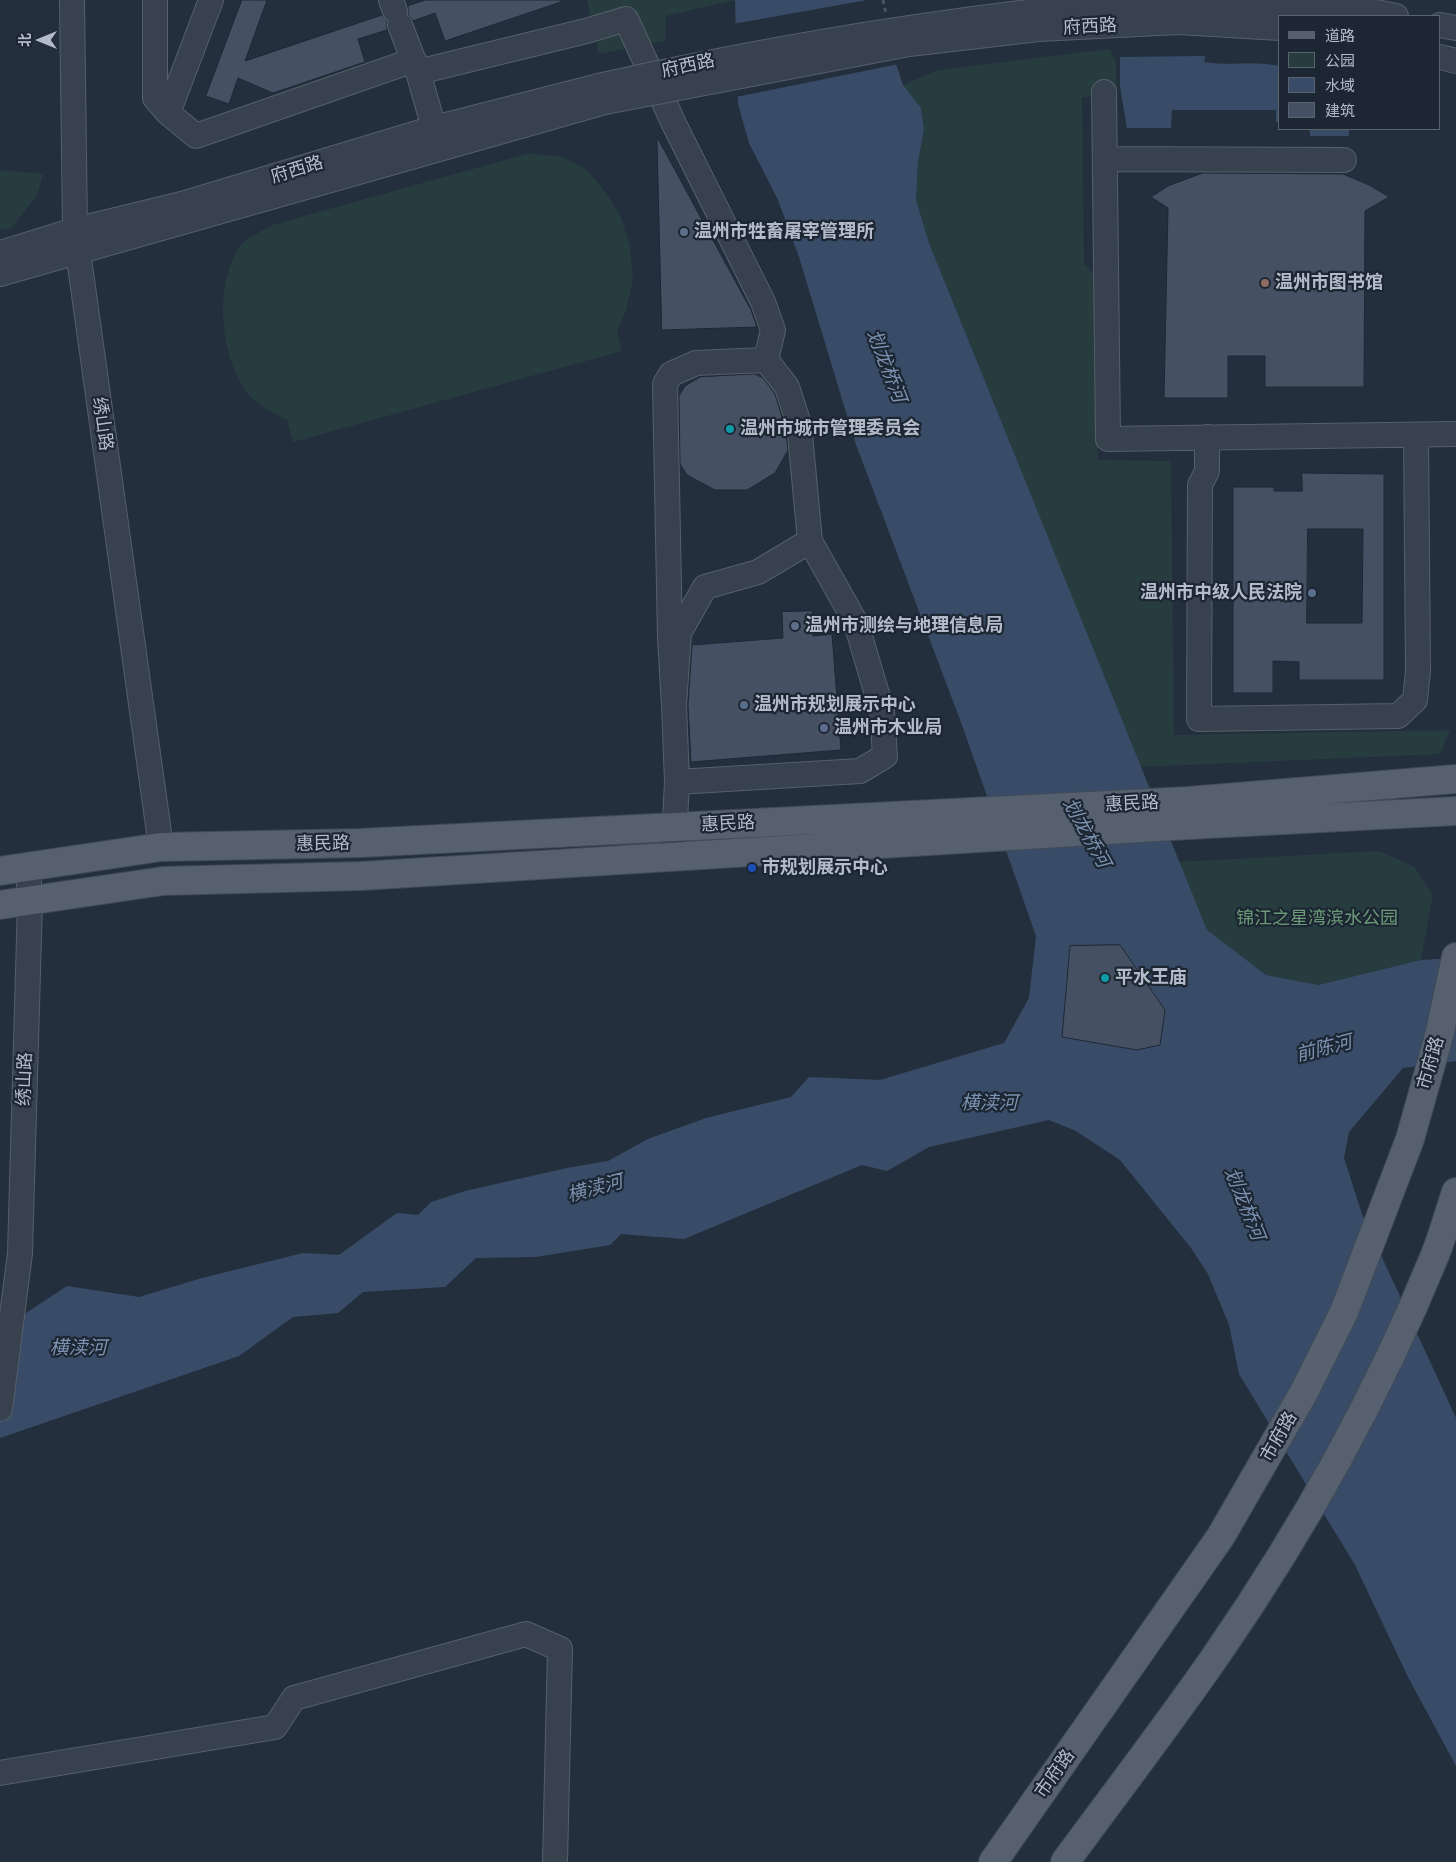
<!DOCTYPE html>
<html>
<head>
<meta charset="utf-8">
<style>
	body { margin:0 }
	#map { position:relative; width:1456px; height:1862px; overflow:hidden; background:#242f3e; font-family:"PT Sans","Noto Sans SC",sans-serif }
	canvas { display:block }
	.legend { position:absolute; left:1278px; top:15px; width:162px; height:115px; box-sizing:border-box; background:#1d2633; border:1px solid #59626f; margin:0; padding:6px 9px; list-style:none; font-size:15px; color:#b4bcc9 }
	.legend li { display:flex; align-items:center; gap:10px; height:25px }
	.legend b { width:25px; border:1px solid #59626f }
	.north { position:absolute; left:15px; top:15px; width:50px; height:50px; -webkit-text-stroke:4px #1d2633; paint-order:stroke; rotate:270deg; font-size:14px; font-weight:700; line-height:20px; text-align:center; color:#b4bcc9 }
	.north::after { content:''; display:block; margin:auto; width:18px; height:22px; background:#b4bcc9; clip-path:polygon(50% 0,100% 100%,50% 72%,0 100%) }
</style>
</head>
<body>
<div id="map">
<canvas width="1456" height="1862"></canvas>
<ul class="legend">
<li><b style="height:6px;background:#56606e"></b>道路</li>
<li><b style="height:14px;background:#263c3f"></b>公园</li>
<li><b style="height:14px;background:#394c67"></b>水域</li>
<li><b style="height:14px;background:#455162"></b>建筑</li>
</ul>
<div class="north">北</div>
</div>
<script>
const ctx = document.querySelector('canvas').getContext('2d');
ctx.lineJoin = 'round';
function paint(path, color) { ctx.fillStyle = color; ctx.fill(path, 'evenodd'); }
function trace(path, color, width, dash) { ctx.strokeStyle = color; ctx.lineWidth = width; ctx.lineCap = dash ? 'butt' : 'round'; ctx.setLineDash(dash || []); ctx.stroke(path); }
function write(font, color, halo, rows, align = 'center') {
  ctx.font = font + ' "PT Sans","Noto Sans SC",sans-serif'; ctx.lineWidth = 4.5; ctx.setLineDash([]); ctx.textBaseline = 'middle'; ctx.strokeStyle = halo; ctx.fillStyle = color; for (const [text, x, y, turn = 0] of rows) {
    ctx.save(); ctx.translate(x, y); ctx.rotate((+turn || 0) * Math.PI / 180); ctx.textAlign = isNaN(turn) ? turn : align; if (halo) ctx.strokeText(text, 0, 0); ctx.fillText(text, 0, 0); ctx.restore();
  }
}
const green = new Path2D(`
	M587,0h148l-69,16 -1,25 -66,13z
	M1110,49l6,15 1,32 -35,1 2,167 13,12 1,184 73,1 3,274 276,-5 -10,24 -300,13 -211,-524 -13,-43 2,-38 6,-32 -21,-45 35,-15z
	M530,153l33,4 24,13 19,23 14,22 10,31 3,34 -7,30 -9,21 5,20 -329,91 -6,-22c-13,-7 -28,-13 -38,-25 -27,-33 -34,-98 -16,-136 2,-4 4,-10 7,-13 8,-9 22,-15 32,-21z
	M0,170l43,4 -6,21 -26,33 -11,2z
	M1380,851l34,16 19,28 -12,65 -103,25 -52,-10 -59,-45 -28,-68z`);
const water = new Path2D(`
	M735,0h140l28,85 18,23 3,22 -6,32 -2,38 13,43 278,687 59,45 52,10 103,-25 35,-2v103l-53,7 -54,64 -5,26 18,56 94,204v348l-48,-89 -53,-112 -116,-191 -10,-49 -21,-51 -17,-26 -71,-88 -44,-29 -27,-11 -120,27 -42,24 -25,-6 -178,74 -63,-5 -11,11 -74,12 -60,1 -31,29 -82,5 -25,21 -45,4 -54,39 -239,82v-117l26,-8 41,-27 72,11 63,-19 101,-25 36,2 58,-42 21,2 13,-13 34,-11 102,-23 41,-7 40,-22 58,-21 85,-21 18,-20 71,3 124,-37 25,-45 7,-62 -74,-211 -107,-283 -56,-185 -21,-57 -29,-57 -11,-39zM1165,1010l-5,35 -23,5z
	M1205,56l-1,6c26,4 51,-1 76,4v56h-4v-12h-104l-1,18h-44l-7,-41v-30z
	M1310,129h39v7h-39z`);
const pier = new Path2D(`
	M867,0h10l22,64 -163,33 -3,-73z`);
const building = new Path2D(`
	M242,0h25l-22,61 137,-46 5,7v8l-29,9 7,23 -92,31 -35,-15 -9,26 -23,-8z
	M426,0h134l1,2 -116,39 -10,-28 -22,8 -5,-7v-8z
	M657,137l94,173 6,17 -95,3z
	M1203,173l140,1 26,11 20,12 -24,14 -1,176h-99v-31h-37v42h-64l4,-190 -17,-11 17,-11z
	M755,374l8,4 12,16 10,33 3,23 -13,23 -28,17h-32l-28,-15 -7,-11 -1,-68 6,-10 15,-9z
	M1302,473l82,1v206h-85v-18l-26,-1v32h-40v-206h41v4h28zM1308,529h55l-1,94h-55z
	M812,611l1,25 19,-2 9,116 -150,12 -3,-57 4,-60 91,-7 -1,-26z
	M1120,945l45,65 -5,35 -23,5 -75,-13 8,-91z`);
const path = new Path2D(`
	M883,0l3,14`);
const minor = new Path2D(`
	M72,0l3,230 86,617
	M155,0v98l13,15 28,23 218,-76
	M391,0l4,11
	M1037,11l130,-7h168l61,12
	M400,25l18,47 16,56
	M1440,25l16,3
	M1038,29l140,-7 102,6
	M1440,57l16,4
	M418,72l168,-41 40,-12 48,105 89,178 10,28 -7,30
	M1104,92l4,347 348,-5
	M168,113l43,-113
	M1105,159l239,1
	M0,253l75,-23 107,-26 252,-76 164,-42
	M0,274l605,-172
	M1207,437v34l-7,14 -1,234 199,-3 17,-16 3,-29 -2,-236
	M677,782l183,-11 25,-15 -3,-45 -26,-88 -46,-82
	M673,857l4,-75 -3,-77 5,-72 26,-46 53,-15 52,-31 -11,-117 -12,-37 -21,-27 -70,3 -25,11 -6,10 5,254 4,67
	M0,1409l20,-156 10,-352 -2,-34
	M0,1773l275,-46 19,-29 232,-64 34,15 -5,213`);
const major = new Path2D(`
	M0,871l161,-24 199,-4 828,-42 268,-22
	M0,905l163,-24 198,-5 828,-51 267,-14
	M993,1862l228,-326 83,-144 40,-80 66,-173 30,-107 16,-75
	M1065,1862c50,-68 102,-136 150,-205 86,-124 163,-262 220,-402 8,-20 14,-42 21,-63`);
const minorBridge = new Path2D(`
	M598,86c145,-32 291,-58 439,-75
	M605,102l304,-58 129,-15`);
const markers = [
	[684,232,5,"#5c6f8a"],
	[1265,283,5,"#8d6e63"],
	[730,429,5,"#0f9aa8"],
	[1312,593,5,"#5c6f8a"],
	[795,626,5,"#5c6f8a"],
	[744,705,5,"#5c6f8a"],
	[824,728,5,"#5c6f8a"],
	[752,868,5,"#1a4fb4"],
	[1105,978,5,"#0f9aa8"]
];
const streetNames = [
	["府西路",1090,27,-3],
	["府西路",688,66,-12],
	["府西路",297,170,-17],
	["绣山路",102,424,82],
	["惠民路",1132,804,-3],
	["惠民路",728,824,-3],
	["惠民路",323,844,-1],
	["市府路",1431,1063,-74],
	["绣山路",25,1079,-88],
	["市府路",1279,1437,-60],
	["市府路",1055,1774,-55]
];
const poiNames = [
	["温州市牲畜屠宰管理所",694,232],
	["温州市图书馆",1275,283],
	["温州市城市管理委员会",740,429],
	["温州市中级人民法院",1302,593,"right"],
	["温州市测绘与地理信息局",805,626],
	["温州市规划展示中心",754,705],
	["温州市木业局",834,728],
	["市规划展示中心",762,868],
	["平水王庙",1115,978]
];
const parkNames = [
	["锦江之星湾滨水公园",1317,919]
];
const waterNames = [
	["划龙桥河",886,366,69],
	["划龙桥河",1086,833,61],
	["前陈河",1324,1049,-14],
	["横渎河",989,1104],
	["横渎河",595,1189,-15],
	["划龙桥河",1244,1204,68],
	["横渎河",78,1349]
];
paint(green, '#263c3f');
paint(water, '#394c67');
paint(pier, '#242f3e');
paint(building, '#455162');
trace(building, '#1f2835', 1);
trace(minor, '#565f6c', 26);
trace(major, '#414a57', 30);
trace(path, '#44595c', 3, [4, 4]);
trace(minor, '#38414e', 24);
trace(major, '#56606e', 28);
trace(minorBridge, '#565f6c', 26, []);
trace(minorBridge, '#38414e', 24);
for (const [x, y, r, color] of markers) { const dot = new Path2D(); dot.arc(x, y, r, 0, 2 * Math.PI); ctx.fillStyle = color; ctx.fill(dot); trace(dot, '#1d2633', 2); }
write('18px', '#b4bcc9', '#1d2633', streetNames);
write('bold 18px', '#b4bcc9', '#1d2633', poiNames, 'left');
write('18px', '#6b9a76', '#1d2633', parkNames);
write('italic 19px', '#7c92b1', '#1d2633', waterNames);
</script>
</body>
</html>
